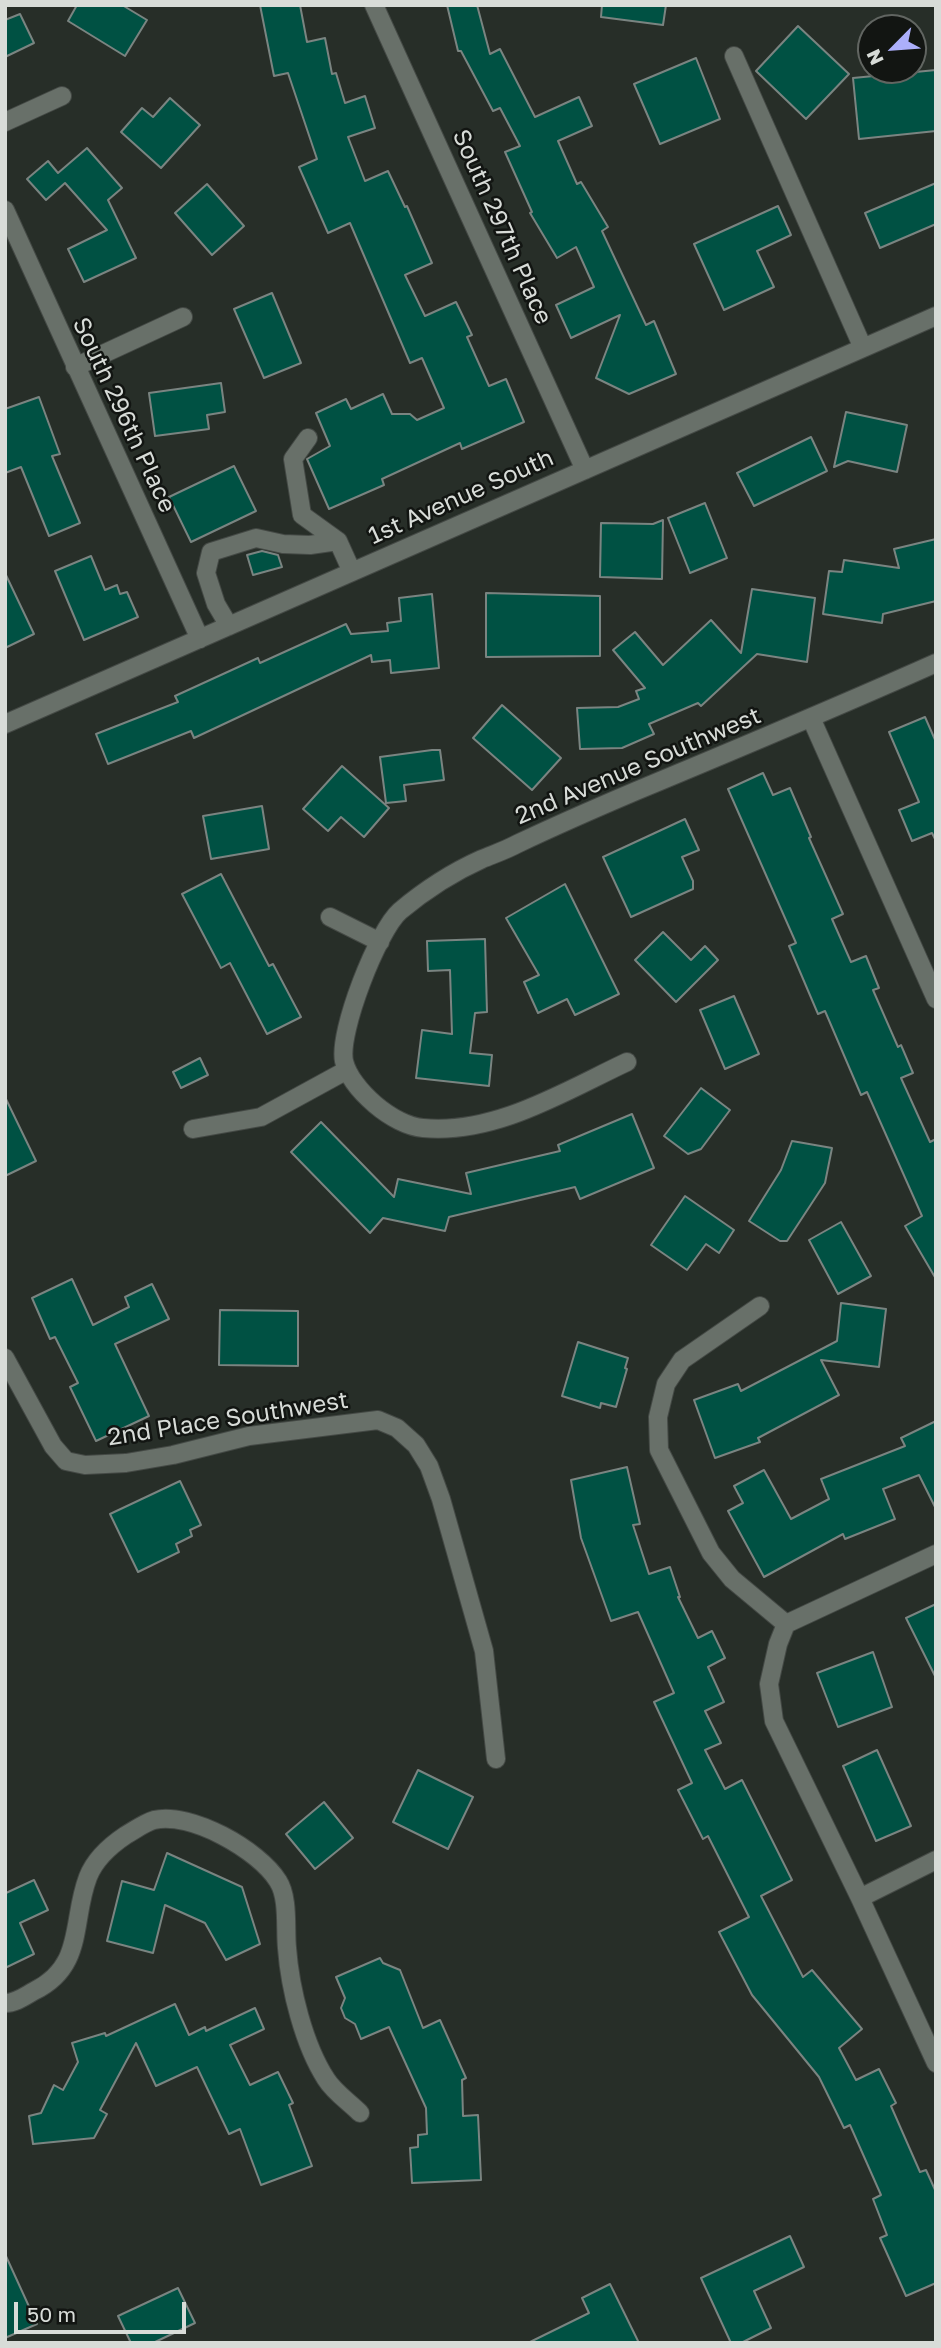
<!DOCTYPE html>
<html>
<head>
<meta charset="utf-8">
<style>
	body { margin:0 }
	#map { position:relative; width:941px; height:2348px; overflow:hidden; background:#272e28; font-family:"Golos Text",sans-serif }
	canvas { display:block }
	.frame { position:absolute; inset:0; border:7px solid #d8dcd8; pointer-events:none }
	.north { position:absolute; left:857px; top:14px; width:70px; height:70px; box-sizing:border-box; background:#121512; border:2px solid #616561; border-radius:50%; rotate:245deg; font-size:19px; font-weight:700; line-height:28px; text-align:center; color:#d8dcd8 }
	.north::after { content:''; display:block; margin:auto; width:24px; height:32px; background:#acaffb; clip-path:polygon(50% 0,100% 100%,50% 72%,0 100%) }
	.scale { position:absolute; left:14px; top:2302px; width:172px; height:32px; box-sizing:border-box; border:4px solid #d8dcd8; border-top:0; padding-left:9px; font-size:21px; line-height:24px; white-space:nowrap; color:#d8dcd8; -webkit-text-stroke:5px #121512; paint-order:stroke }
</style>
</head>
<body>
<div id="map">
<canvas width="941" height="2348"></canvas>
<div class="frame"></div>
<div class="north">N</div>
<div class="scale">50 m</div>
</div>
<script>
const ctx = document.querySelector('canvas').getContext('2d');
ctx.lineJoin = 'round';
function paint(path, color) { ctx.fillStyle = color; ctx.fill(path, 'evenodd'); }
function trace(path, color, width, dash) { ctx.strokeStyle = color; ctx.lineWidth = width; ctx.lineCap = dash ? 'butt' : 'round'; ctx.setLineDash(dash || []); ctx.stroke(path); }
function write(font, color, halo, rows, align = 'center') {
  ctx.font = font + ' "Golos Text",sans-serif'; ctx.lineWidth = 5; ctx.setLineDash([]); ctx.textBaseline = 'middle'; ctx.strokeStyle = halo; ctx.fillStyle = color; for (const [text, x, y, turn = 0] of rows) {
    ctx.save(); ctx.translate(x, y); ctx.rotate((+turn || 0) * Math.PI / 180); ctx.textAlign = isNaN(turn) ? turn : align; if (halo) ctx.strokeText(text, 0, 0); ctx.fillText(text, 0, 0); ctx.restore();
  }
}
const building = new Path2D(`
	M77,5h45l25,15 -22,36 -57,-35z
	M260,5h40l7,37 18,-4 7,36 4,-1 9,30 20,-7 10,32 -27,9 17,44 23,-10 17,36 2,-1 25,57 -27,12 20,41 31,-14 16,33 -5,2 22,49 17,-7 18,43 -62,27 -2,-6 -78,36 2,6 -55,24 -22,-50 23,-13 -14,-33 30,-14 5,10 32,-15 9,20h18l7,6 27,-12 -22,-50 -12,5 -60,-140 -22,10 -29,-66 18,-8 -29,-86 -14,3z
	M447,5h30l13,49 10,-5 35,68 44,-20 13,29 -34,15 19,43 4,-2 27,45 -6,4 44,94 8,-4 22,53 -47,20 -33,-16 24,-63 -49,23 -15,-33 38,-18 -18,-40 -19,11 -27,-45 2,-1 -27,-60 15,-6 -20,-38 -7,3 -32,-60h-3z
	M602,5h64l-3,20 -62,-8z
	M20,14l14,29 -29,14v-37z
	M798,26l51,48 -43,45 -50,-48z
	M696,58l24,61 -60,25 -26,-60z
	M936,70v61l-77,8 -6,-61z
	M170,98l30,27 -39,43 -40,-36 21,-24 11,9z
	M87,148l35,40 -14,12 28,58 -52,24 -16,-33 39,-19 -42,-47 -19,17 -19,-21 21,-18 10,12z
	M936,183v41l-56,24 -15,-35z
	M207,184l37,42 -32,29 -37,-42z
	M778,206l13,29 -34,16 17,36 -50,23 -30,-66z
	M272,293l29,70 -37,15 -30,-69z
	M221,383l4,29 -18,3 2,14 -54,7 -6,-43z
	M39,397l21,57 -8,2 28,67 -31,13 -28,-69 -16,6v-64z
	M846,412l61,13 -10,47 -49,-11 -14,6z
	M811,437l16,34 -73,35 -17,-33z
	M234,466l22,45 -65,31 -22,-45z
	M705,503l22,55 -37,15 -22,-55z
	M663,520l-1,59 -62,-2 1,-54 52,1z
	M936,539v62l-53,13 -1,9 -59,-9 6,-43 13,1 2,-12 55,8 -5,-19z
	M262,551l16,4 4,12 -29,8 -6,-20z
	M91,556l14,34 12,-5 3,9 7,-2 11,25 -54,23 -29,-69z
	M5,573l29,61 -29,14z
	M752,589l63,9 -8,64 -50,-8 -56,52 -3,-3 -49,21 5,10 -32,14 -42,1 -3,-41 41,-1 21,-8 -3,-8 9,-3 -32,-38 22,-18 28,33 48,-45 30,33z
	M486,593l114,3v60l-114,1z
	M432,594l7,74 -48,5 -1,-13 -18,2 -1,-7 -177,83 -3,-7 -83,33 -12,-30 82,-32 -3,-6 83,-38 2,5 86,-39 5,10 37,-3 -1,-8 14,-2 -2,-23z
	M502,705l59,53 -29,32 -59,-52z
	M925,717l11,25v99l-4,-8 -20,8 -13,-31 20,-8 -30,-70z
	M432,750h8l4,30 -40,5 2,16 -20,2 -6,-46z
	M342,766l47,42 -25,29 -23,-20 -13,14 -25,-22z
	M763,773l10,22 17,-7 21,49 -2,1 34,76 -11,5 19,43 15,-6 13,32 -6,2 25,57 3,-2 12,28 -12,5 29,64 6,-3v140l-31,-53 17,-10 -55,-124 -6,3 -36,-84 -7,3 -29,-68 7,-3 -68,-154z
	M262,806l7,43 -58,10 -8,-43z
	M685,819l14,31 -17,7 11,24v8l-62,28 -28,-60z
	M221,874l48,92 4,-2 28,53 -34,17 -37,-71 -9,5 -39,-74z
	M565,884l54,110 -44,21 -8,-16 -29,14 -14,-31 15,-7 -33,-57z
	M663,932l28,28 14,-14 13,14 -42,42 -41,-42z
	M485,939l2,73 -12,1 -5,40 22,2 -3,31 -73,-8 6,-48 30,4 -2,-64 -22,1 -1,-30z
	M734,996l25,58 -34,15 -25,-59z
	M200,1058l8,17 -27,13 -8,-16z
	M701,1088l29,22 -29,39 -13,5 -24,-18z
	M5,1097l31,64 -31,15z
	M632,1114l22,54 -74,31 -5,-12 -126,30 -4,14 -62,-13 -13,15 -79,-81 30,-30 73,75 4,-18 73,15 -5,-21 94,-22 -2,-6z
	M792,1141l40,7 -7,35 -38,58h-7l-31,-20 32,-51z
	M685,1196l49,34 -15,23 -13,-9 -19,26 -36,-25z
	M841,1222l30,54 -33,18 -29,-54z
	M72,1279l21,46 36,-18 -4,-10 27,-13 17,35 -54,25 34,72 -53,25 -26,-54 8,-4 -23,-46 -5,2 -18,-41z
	M841,1303l45,6 -7,58 -58,-7 18,35 -81,43 2,4 -45,16 -21,-58 44,-16 3,7 96,-50z
	M220,1310l78,1v55l-79,-1z
	M578,1342l50,16 -3,10 2,1 -11,38 -15,-4 -1,5 -38,-12z
	M936,1421v88l-17,-34 -36,14 12,30 -50,20 -2,-5 -79,43 -36,-66 15,-8 -9,-17 30,-16 27,49 38,-20 -8,-20 84,-33 -4,-8z
	M627,1467l13,57 -7,1 16,49 21,-7 10,30h-2l20,41 14,-7 13,27 -17,9 16,35 -19,9 16,32 -16,7 20,39 17,-9 50,100 -31,16 42,81 9,-7 50,59 -23,19 17,32 23,-11 17,34 -5,3 29,66 6,-2 10,22v91l-30,13 -26,-58 7,-3 -14,-36 8,-4 -31,-70 -6,3 -25,-51 -67,-82 -33,-63 30,-15 -41,-81 -5,3 -25,-49 14,-7 -38,-81 20,-9 -36,-81 -27,9 -30,-83 -10,-58z
	M180,1481l21,44 -11,5 2,6 -16,8 3,8 -41,20 -28,-58z
	M936,1604v74l-30,-60z
	M873,1652l19,55 -54,20 -21,-54z
	M877,1750l34,76 -35,15 -33,-75z
	M418,1770l55,27 -25,52 -55,-27z
	M324,1802l29,36 -38,31 -29,-35z
	M167,1853l75,34 18,57 -34,16 -21,-37 -40,-18 -12,48 -46,-12 15,-60 32,9z
	M34,1880l14,30 -28,13 14,31 -29,14v-78l1,3z
	M380,1958l3,5 17,7 23,58 17,-8 26,58 -4,2 1,36 15,-1 3,65 -69,3 -2,-35 8,-1v-12l9,-1 -1,-26 -37,-81 -28,12 -6,-15 -10,-6 -4,-10 4,-10 -9,-21z
	M175,2004l14,31 16,-8 1,4 49,-23 9,21 -34,16 20,40 28,-13 15,31 -4,2 23,61 -51,19 -21,-56 -11,5 -32,-67 -41,19 -20,-43 -36,67 7,4 -13,24 -61,6 -4,-28 12,-3 13,-28 9,5 15,-28 -6,-19 33,-10 1,3z
	M790,2236l14,31 -50,24 17,37 -30,15h-10l-30,-65z
	M5,2254l32,70 -32,14z
	M610,2284l29,59h-111l61,-30 -7,-15z
	M178,2288l17,35 -42,20h-22l-13,-27z`);
const minor = new Path2D(`
	M374,5l211,465
	M734,56l129,292
	M5,122l57,-26
	M5,210l195,429
	M75,367l108,-50
	M308,438l-15,21 9,56 36,26 14,31
	M229,626l-13,-22 -10,-31 5,-21 45,-14 27,6 27,1 28,-4
	M811,718l125,281
	M5,724l931,-408
	M330,917l50,25
	M627,1062c-62,29 -132,73 -204,66 -29,-2 -72,-38 -79,-67 -6,-29 34,-131 56,-150 25,-21 53,-39 82,-52 12,-5 24,-9 35,-15 40,-19 79,-36 119,-53 101,-42 201,-84 300,-128
	M193,1129l68,-12 86,-47
	M760,1306l-78,54 -16,24 -8,33 1,33 52,103 21,26 54,45
	M5,1358l48,88 13,15 19,4 41,-2 47,-8 76,-19 129,-16 19,8 19,17 13,21 12,33 43,152 12,108
	M786,1624l-8,20 -9,40 5,37 86,177 76,165
	M786,1624l150,-70
	M860,1898l76,-38
	M5,2003c11,0 20,-7 29,-12 51,-25 37,-70 54,-114 7,-18 23,-32 38,-42 9,-5 18,-12 28,-15 36,-9 105,30 124,61 11,17 7,48 9,67 3,41 17,97 39,131 8,13 23,23 34,34`);
const streetNames = [
	["South 297th Place",502,227,66],
	["South 296th Place",124,415,65],
	["1st Avenue South",461,497,-24],
	["2nd Avenue Southwest",638,766,-23],
	["2nd Place Southwest",228,1419,-9]
];
paint(building, '#005143');
trace(building, '#7a8481', 2);
trace(minor, '#444945', 20);
trace(minor, '#687069', 18);
write('24px', '#d8dcd8', '#121512', streetNames);
</script>
</body>
</html>
